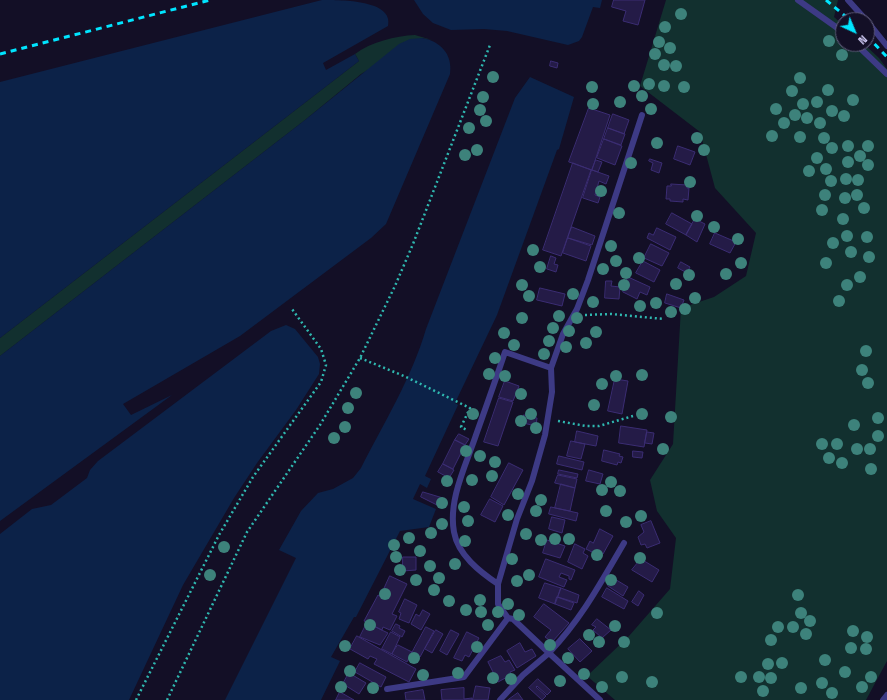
<!DOCTYPE html>
<html>
<head>
<meta charset="utf-8">
<style>
	body { margin:0 }
	#map { position:relative; width:887px; height:700px; overflow:hidden; background:#130f26; font-family:"Space Grotesk",sans-serif }
	canvas { display:block }
	.north { position:absolute; left:835px; top:12px; width:40px; height:40px; box-sizing:border-box; background:#130f26; border:1px solid #625e7d; border-radius:50%; rotate:136deg; font-size:11px; font-weight:700; line-height:16px; text-align:center; color:#d9d4ff }
	.north::after { content:''; display:block; margin:auto; width:14px; height:18px; background:#00e5ff; clip-path:polygon(50% 0,100% 100%,50% 72%,0 100%) }
</style>
</head>
<body>
<div id="map">
<canvas width="887" height="700"></canvas>
<div class="north">N</div>
</div>
<script>
const ctx = document.querySelector('canvas').getContext('2d');
ctx.lineJoin = 'round';
function paint(path, color) { ctx.fillStyle = color; ctx.fill(path, 'evenodd'); }
function trace(path, color, width, dash) { ctx.strokeStyle = color; ctx.lineWidth = width; ctx.lineCap = dash ? 'butt' : 'round'; ctx.setLineDash(dash || []); ctx.stroke(path); }
const green = new Path2D(`
	M666,0h172l-4,17 9,8v19h21l15,14 8,11v592l-21,39h-251l-28,-24 42,-40 41,-47 6,-51 -19,-27 -7,-31 23,-36 8,-136 33,-11 32,-21 10,-43 -41,-45 -15,-56 -60,-46z
	M415,35l17,5 -10,-2 -61,36 -56,46 -305,236v-18l359,-277 -4,-7c16,-12 40,-18 60,-19z`);
const water = new Path2D(`
	M322,0c20,0 72,0 66,26l-65,37 3,7 29,-16 4,7 -359,277v-256z
	M414,0h188l-2,8 -7,-1 -11,30 -3,4 -11,4 -61,-14 -23,-2 -33,1 -18,-7 -10,-9z
	M422,38c18,3 31,16 28,36l-64,150 -15,14 -131,98 -117,68 8,11 41,-20 -172,126v-165l305,-236 94,-76 11,-5z
	M530,77l44,20 -15,52 -2,1 -60,165 -42,88 3,2 -33,71 6,3 -4,9 -7,-4 -7,15 23,10 -7,18 -29,4 -44,86h-2l-23,40 9,4 -19,39h-96l71,-142 -17,-8 22,-39 17,-18 15,-4 20,-11 8,-10c23,-45 51,-91 65,-139l89,-231z
	M286,325l9,4 23,28 2,7 -1,10 -23,36 -39,53 -23,35 -51,87 -54,115h-129v-166l32,-25 19,-4 36,-27 3,-8 8,-9 173,-130z`);
const building = new Path2D(`
	M614,0h31l-7,25 -15,-4 3,-10 -14,-4z
	M551,61l7,2 -1,5 -7,-2z
	M589,108l21,7 -18,55 -23,-8z
	M613,114l16,6 -5,14 -16,-6z
	M608,128l17,6 -4,11 -17,-6z
	M604,139l18,7 -7,19 -18,-7z
	M678,146l17,6 -5,13 -16,-6z
	M650,159l12,4 -3,10 -8,-3 2,-7 -4,-2z
	M596,160l6,2 -4,10 -6,-2z
	M573,163l18,7 -30,86 -18,-6z
	M592,170l17,6 -3,8 -7,-3 -4,14 5,2 -2,6 -15,-5z
	M671,184l16,1v3h2l-1,12 -5,-1v3l-13,-1v-2h-4l1,-13h4z
	M672,213l20,11 -6,11 -20,-11z
	M695,219l10,5 -8,18 -11,-7z
	M572,227l23,9 -3,9 -24,-7z
	M657,228l19,9 -6,13 -23,-12 2,-5 4,2z
	M715,233l21,9 -6,11 -20,-9z
	M568,238l23,8 -5,15 -23,-8z
	M651,244l18,9 -7,13 -18,-8z
	M551,256l5,2 -2,6 4,1 -2,7 -9,-3z
	M643,261l17,9 -6,12 -18,-9z
	M681,262l9,5 -3,6 -9,-5z
	M628,277l22,10 -3,8 -7,-3 -3,7 -14,-7z
	M606,281h6l-1,5 9,1 -1,12 -14,-1z
	M540,288l25,6 -3,12 -25,-6z
	M667,294l17,6 -3,8 -16,-5z
	M615,379l13,2 -6,33 -14,-3z
	M505,381l14,5 -6,15 -14,-4z
	M499,398l14,4 -15,44 -14,-4z
	M524,415l13,3 -1,8 -13,-3z
	M621,426l26,4 -3,17 -25,-4z
	M577,431l21,5 -2,10 -21,-4z
	M647,432l7,1 -2,11 -7,-1z
	M459,434l10,5 -4,6 -10,-5z
	M455,440l10,5 -12,24 -10,-5z
	M571,441l14,3 -4,15 -14,-3z
	M604,450l16,4 -1,2 4,1 -2,6 -3,-1 -1,3 -15,-4z
	M633,451l10,1 -1,6 -9,-1z
	M559,456l25,6 -2,8 -25,-6z
	M509,463l14,7 -19,35 -13,-8z
	M443,464l11,6 -5,8 -11,-6z
	M559,470l19,4 -1,4 -19,-4z
	M589,470l14,4 -3,10 -14,-3z
	M558,475l19,4 -2,9 -20,-5z
	M561,484l14,4 -5,23 -15,-3z
	M423,492l20,6 -4,8 -18,-9z
	M490,499l13,7 -8,16 -14,-7z
	M551,507l27,6 -2,8 -27,-7z
	M552,517l13,3 -3,13 -13,-4z
	M651,521l9,22 -13,5 -2,-4 -4,1 -3,-8 6,-5 -3,-7z
	M600,529l13,7 -10,18 -6,-2 -1,2 -10,-5 4,-8 3,2z
	M547,540l18,6 -5,12 -17,-5z
	M575,544l10,5 -2,4 5,3 -6,13 -14,-7z
	M403,557h13v13l-13,1z
	M546,559l29,11 -4,10 -2,-1v-3l-8,-3 -2,4 8,3 -3,7 -25,-10z
	M641,559l18,11 -7,12 -20,-12z
	M390,576l17,8 -15,30 5,2 -7,14 -7,-3 -1,3 -18,-9 14,-26 2,1z
	M613,578l15,9 -5,9 -15,-10z
	M545,583l16,5 -6,16 -16,-6z
	M561,588l18,7 -2,8 -19,-6z
	M607,588l21,13 -4,8 -22,-12z
	M639,591l5,4 -6,11 -6,-4z
	M557,597l17,6 -3,7 -16,-6z
	M405,599l12,6 -8,18 -10,-4 2,-6 -2,-1z
	M544,604l25,19 -17,19 -7,-5 6,-7 -17,-13z
	M423,610l7,4 -9,16 -10,-6 5,-10 3,2z
	M597,619l14,11 -9,8 -9,-8 3,-3 -4,-2z
	M367,623l21,10 -8,12 -20,-8z
	M396,624l4,2 -1,2 6,3 -3,6 -10,-6z
	M426,627l8,4 -14,26 -8,-4z
	M436,630l7,4 -11,19 -7,-4z
	M451,630l8,4 -12,21 -7,-4z
	M391,632l9,5 -8,17 -10,-5z
	M467,632l12,6 -10,19 -4,-2 -3,6 -8,-3z
	M357,636l59,33 -7,13 -35,-18 3,-5 -7,-3 -2,3 -18,-10z
	M580,639l12,12 -12,11 -12,-13z
	M520,643l5,9 7,-3 4,7 -19,12 -10,-17z
	M398,645l14,7 -5,10 -15,-8z
	M501,656l4,6 4,-2 6,10 -5,2 1,3 -13,7 -10,-20z
	M360,663l26,14 -5,10 -26,-15z
	M349,673l17,10 -7,11 -16,-10z
	M538,679l13,12 -4,4 -10,-9 -1,1 10,9 -4,4 -13,-12z
	M476,686l14,2 -2,12h-15z
	M464,688v11l8,-1v2h-30l-1,-10z
	M423,690l2,10h-19l-1,-7z
	M340,692l14,8h-18z
	M518,693l5,7h-15z`);
const path = new Path2D(`
	M585,315l26,-1 53,5
	M360,358l44,18 66,32 -9,19 6,3
	M558,421l28,5h13l34,-10
	M136,700l83,-165 34,-58 68,-95 5,-17 -5,-16 -29,-40
	M167,700l80,-168 73,-107 40,-67 35,-72 18,-42 77,-199`);
const service = new Path2D(`
	M798,0l45,32
	M848,0l18,20
	M867,21l20,25
	M856,44l31,30
	M498,584l19,-65 15,-38 13,-46 7,-43 -1,-24 12,-34 14,-25 11,-29 54,-165
	M508,618l-10,-14v-20c-18,-12 -40,-29 -44,-52 -6,-32 12,-67 22,-97 10,-28 20,-56 29,-83l46,16
	M387,689l77,-12 44,-59 5,1 36,34c33,-35 51,-69 75,-110
	M500,700l23,-25 26,-22 51,47
	M883,700l4,-5`);
const rail = new Path2D(`
	M826,0l24,20
	M867,36l20,21
	M0,54l210,-54`);
const trees = [
	[681,14],
	[665,27],
	[829,41],
	[659,42],
	[670,48],
	[655,54],
	[842,55],
	[664,65],
	[676,66],
	[493,77],
	[800,78],
	[649,84],
	[634,86],
	[664,86],
	[592,87],
	[684,87],
	[828,90],
	[792,91],
	[642,96],
	[483,97],
	[853,100],
	[620,102],
	[817,102],
	[593,104],
	[803,104],
	[651,109],
	[776,109],
	[480,110],
	[832,111],
	[795,115],
	[844,116],
	[807,118],
	[486,121],
	[784,123],
	[820,123],
	[469,128],
	[772,136],
	[800,137],
	[697,138],
	[824,138],
	[657,143],
	[848,146],
	[868,146],
	[832,148],
	[477,150],
	[704,150],
	[465,155],
	[860,156],
	[817,158],
	[848,162],
	[631,163],
	[868,165],
	[826,169],
	[809,171],
	[846,179],
	[858,180],
	[831,181],
	[690,182],
	[601,191],
	[825,195],
	[857,195],
	[845,198],
	[864,208],
	[822,210],
	[619,213],
	[697,216],
	[843,219],
	[714,227],
	[847,236],
	[867,237],
	[738,239],
	[833,243],
	[611,246],
	[533,250],
	[851,252],
	[869,257],
	[639,258],
	[616,261],
	[741,263],
	[826,263],
	[540,267],
	[603,269],
	[626,273],
	[726,274],
	[689,275],
	[860,277],
	[676,284],
	[522,285],
	[624,285],
	[847,285],
	[573,294],
	[529,296],
	[695,298],
	[839,301],
	[593,302],
	[656,303],
	[640,306],
	[685,309],
	[671,312],
	[559,316],
	[522,318],
	[577,318],
	[553,328],
	[569,331],
	[596,332],
	[504,333],
	[549,341],
	[586,343],
	[514,345],
	[566,347],
	[866,351],
	[544,354],
	[495,358],
	[862,370],
	[489,374],
	[642,375],
	[505,376],
	[616,376],
	[868,383],
	[602,384],
	[356,393],
	[521,394],
	[594,405],
	[348,408],
	[473,414],
	[531,414],
	[642,414],
	[671,417],
	[878,418],
	[521,421],
	[854,425],
	[345,427],
	[536,428],
	[878,436],
	[334,438],
	[822,444],
	[837,444],
	[663,449],
	[857,449],
	[870,449],
	[466,451],
	[480,456],
	[829,458],
	[495,462],
	[842,463],
	[871,469],
	[492,476],
	[472,480],
	[447,481],
	[611,482],
	[602,490],
	[620,491],
	[518,494],
	[541,500],
	[442,503],
	[464,507],
	[536,511],
	[606,511],
	[508,515],
	[641,516],
	[468,521],
	[626,522],
	[442,524],
	[431,533],
	[526,534],
	[409,538],
	[555,539],
	[569,539],
	[541,540],
	[465,541],
	[394,545],
	[224,547],
	[420,551],
	[597,555],
	[396,557],
	[640,558],
	[512,559],
	[455,564],
	[430,566],
	[400,570],
	[210,575],
	[529,575],
	[439,578],
	[416,580],
	[611,580],
	[517,581],
	[434,590],
	[385,594],
	[798,595],
	[480,600],
	[449,601],
	[508,604],
	[466,610],
	[481,612],
	[498,612],
	[657,613],
	[801,613],
	[519,615],
	[810,621],
	[370,625],
	[488,625],
	[615,626],
	[778,627],
	[793,627],
	[853,631],
	[806,634],
	[589,635],
	[867,637],
	[771,640],
	[599,642],
	[624,642],
	[550,645],
	[345,646],
	[477,647],
	[851,648],
	[866,649],
	[414,658],
	[568,658],
	[825,660],
	[782,663],
	[768,664],
	[350,671],
	[845,672],
	[458,673],
	[584,674],
	[423,675],
	[622,677],
	[741,677],
	[759,677],
	[871,677],
	[493,678],
	[771,678],
	[511,679],
	[560,681],
	[652,682],
	[822,683],
	[341,687],
	[602,687],
	[862,687],
	[373,688],
	[801,688],
	[763,691],
	[832,693]
];
paint(green, '#12302f');
paint(water, '#0c2248');
paint(building, '#241b47');
trace(building, '#3b2d73', 1);
trace(path, '#2fb8b0', 2.5, [2, 3]);
trace(service, '#3d3a85', 6);
trace(rail, '#00e5ff', 3, [6, 5]);
ctx.fillStyle = '#3d827b';
for (const [x, y] of trees) { ctx.beginPath(); ctx.arc(x, y, 6, 0, 2 * Math.PI); ctx.fill(); }
</script>
</body>
</html>
